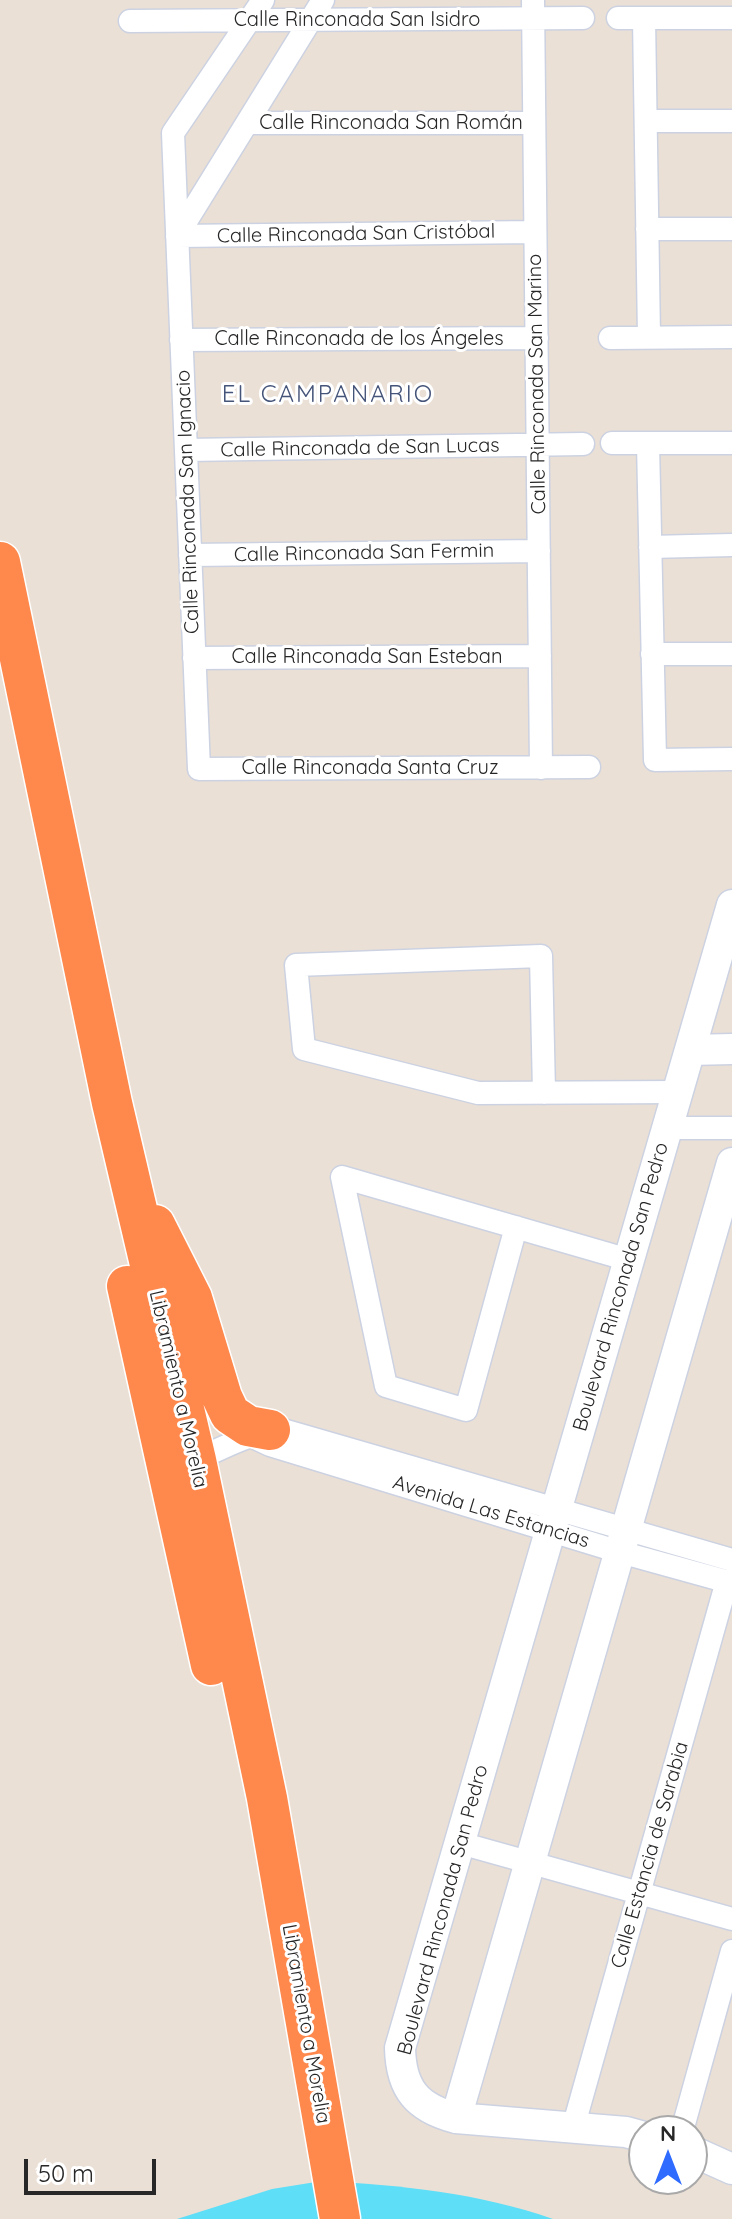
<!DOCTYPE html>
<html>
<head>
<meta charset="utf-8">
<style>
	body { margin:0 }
	#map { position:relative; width:732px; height:2219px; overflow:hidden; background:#ebe0d6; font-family:Quicksand,sans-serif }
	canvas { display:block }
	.north { position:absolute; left:628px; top:2115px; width:80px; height:80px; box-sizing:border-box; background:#fff; border:2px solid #a9a9a9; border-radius:50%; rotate:0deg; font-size:22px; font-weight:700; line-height:32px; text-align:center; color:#272727 }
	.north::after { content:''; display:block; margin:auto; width:28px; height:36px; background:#2f6bff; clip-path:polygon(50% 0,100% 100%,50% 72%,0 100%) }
	.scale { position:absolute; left:24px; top:2159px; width:132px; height:36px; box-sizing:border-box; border:4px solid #272727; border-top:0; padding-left:10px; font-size:24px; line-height:28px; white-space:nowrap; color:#272727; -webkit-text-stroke:6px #fff; paint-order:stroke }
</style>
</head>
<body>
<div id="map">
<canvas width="732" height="2219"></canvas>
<div class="north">N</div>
<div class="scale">50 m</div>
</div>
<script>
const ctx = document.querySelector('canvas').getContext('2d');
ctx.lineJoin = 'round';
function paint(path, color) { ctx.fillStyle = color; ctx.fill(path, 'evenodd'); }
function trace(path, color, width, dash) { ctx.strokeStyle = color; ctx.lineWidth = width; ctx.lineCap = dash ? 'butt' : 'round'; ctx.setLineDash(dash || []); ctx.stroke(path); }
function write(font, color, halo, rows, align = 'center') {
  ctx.font = font + ' Quicksand,sans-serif'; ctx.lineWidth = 6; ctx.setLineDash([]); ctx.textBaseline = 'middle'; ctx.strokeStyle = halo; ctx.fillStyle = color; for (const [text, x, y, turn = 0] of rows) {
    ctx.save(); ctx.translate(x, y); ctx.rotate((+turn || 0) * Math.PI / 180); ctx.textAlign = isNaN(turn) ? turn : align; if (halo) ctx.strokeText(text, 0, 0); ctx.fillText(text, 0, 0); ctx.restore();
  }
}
const water = new Path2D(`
	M322,2181c78,4 157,12 231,38h-376l95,-30z`);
const street = new Path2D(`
	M263,0l-90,133 26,636 390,-2
	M533,0l8,768
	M618,18h114
	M644,18l5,319
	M130,21l453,-3
	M646,121h86
	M247,123h287
	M647,229h85
	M177,236l358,-4
	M177,236l146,-236
	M610,338l122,-1
	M181,340l356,-2
	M612,443h120
	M648,443l7,317 77,-1
	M186,450l397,-6
	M650,547l82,-2
	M190,555l349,-4
	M652,654h80
	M194,658l346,-2
	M544,1093l-3,-137 -245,9 8,84 174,44 200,-1
	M667,1128h65
	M516,1227l-50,183 -80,-24 -44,-209 287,83
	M253,1437l17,8 350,107 112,31
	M196,1460c27,-12 56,-29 87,-30l449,130
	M460,1843l272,76
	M573,2128l154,-547
	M682,2131l50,-180`);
const secondary = new Path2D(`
	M690,1050l42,-1
	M456,2118l276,-955
	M644,2137l-18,-5 -170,-14c-39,-10 -55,-29 -56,-70l332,-1143
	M692,2151l40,18`);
const highway = new Path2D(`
	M0,562l112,541 84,357 71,338 73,421
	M155,1225l37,73 30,99 8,17 18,12 22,4
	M127,1286l84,379`);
const streetNames = [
	["Calle Rinconada San Isidro",357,20],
	["Calle Rinconada San Román",391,123],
	["Calle Rinconada San Cristóbal",356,234,-1],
	["Calle Rinconada de los Ángeles",359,339],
	["Calle Rinconada San Marino",537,384,-91],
	["Calle Rinconada de San Lucas",360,448,-1],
	["Calle Rinconada San Ignacio",188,502,-92],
	["Calle Rinconada San Fermin",364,553,-1],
	["Calle Rinconada San Esteban",367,657],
	["Calle Rinconada Santa Cruz",370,768],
	["Boulevard Rinconada San Pedro",621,1287,-74],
	["Libramiento a Morelia",178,1389,77],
	["Avenida Las Estancias",491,1512,17],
	["Calle Estancia de Sarabia",650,1855,-74],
	["Boulevard Rinconada San Pedro",443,1910,-75],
	["Libramiento a Morelia",306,2024,80]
];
const quarterNames = [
	["EL CAMPANARIO",328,395]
];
paint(water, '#5fdef7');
trace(street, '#ccd2e1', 25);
trace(secondary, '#ccd2e1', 33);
trace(highway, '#fff', 43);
trace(street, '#fff', 22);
trace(secondary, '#fff', 30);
trace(highway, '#ff884d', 40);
write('20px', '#272727', '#fff', streetNames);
ctx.letterSpacing = '2px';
write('24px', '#455479', '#fff', quarterNames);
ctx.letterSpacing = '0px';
</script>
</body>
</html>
